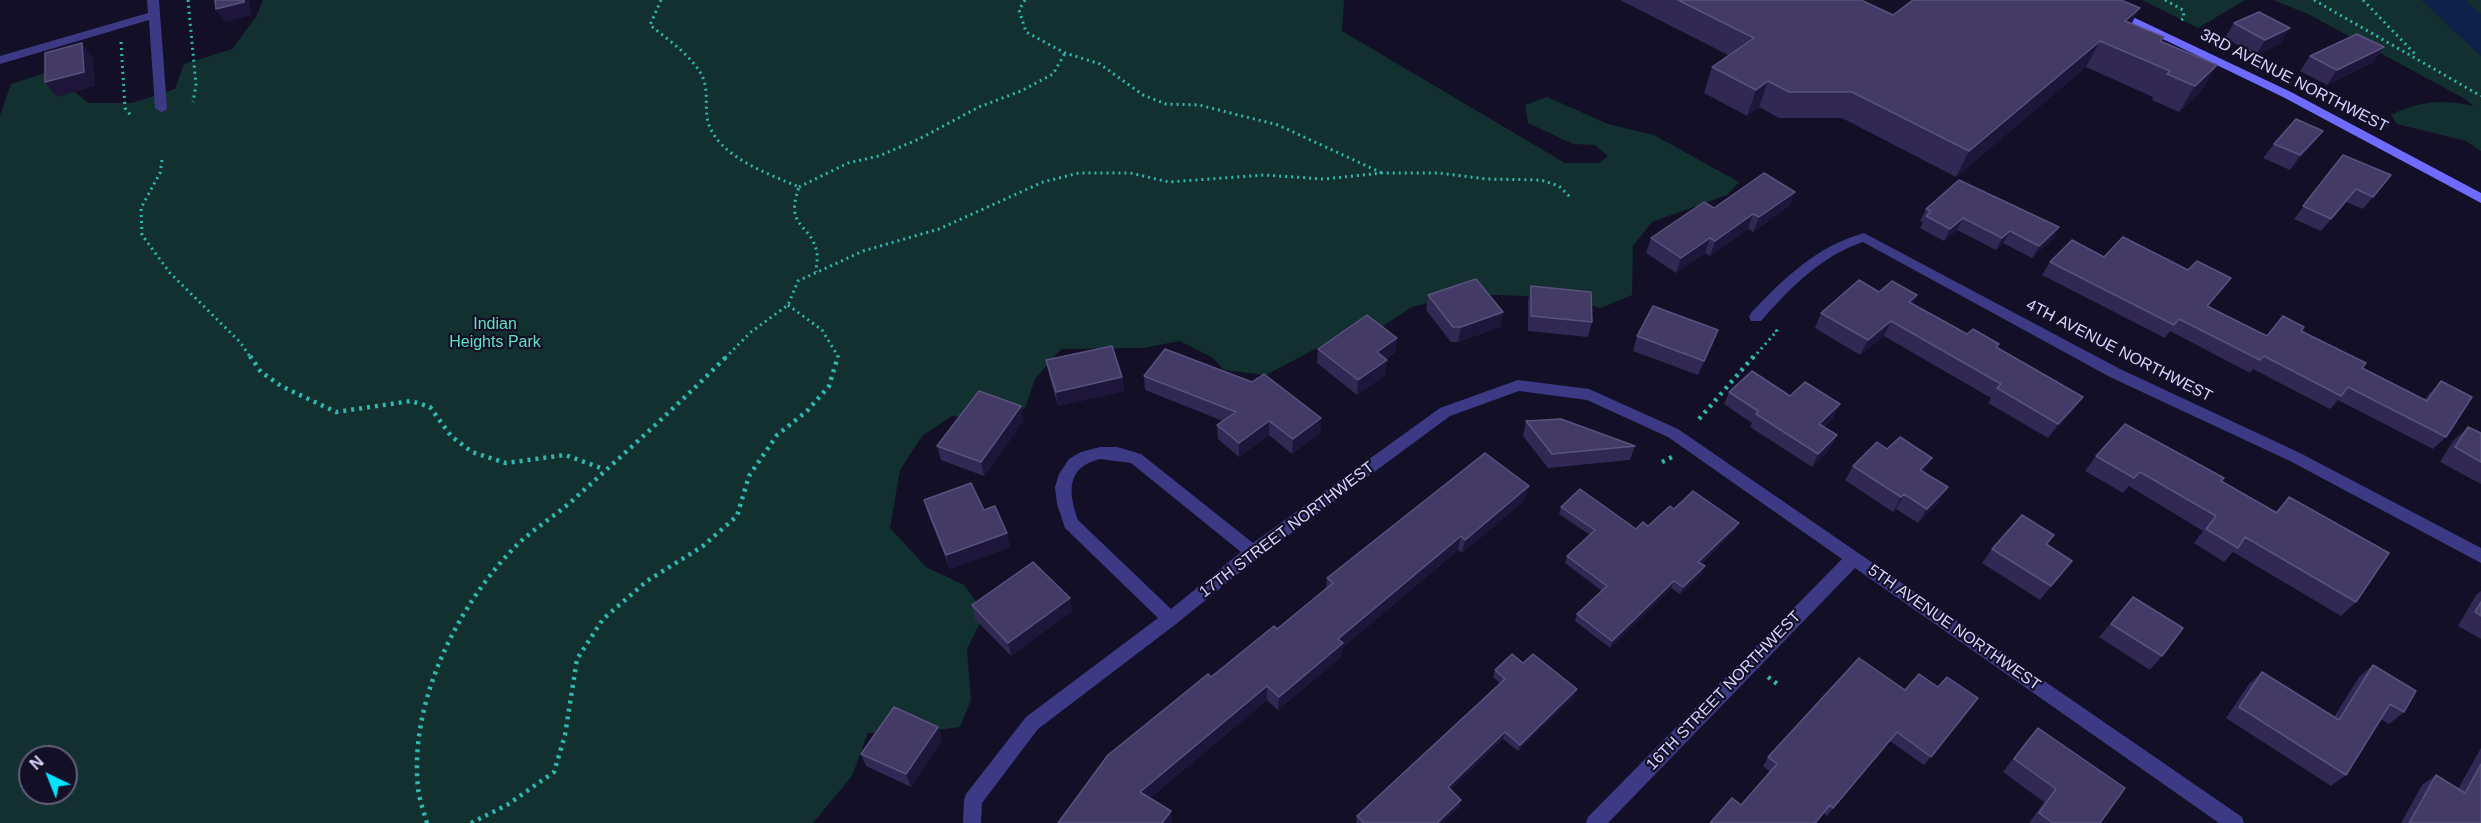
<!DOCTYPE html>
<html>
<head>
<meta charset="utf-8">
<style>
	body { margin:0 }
	#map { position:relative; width:2481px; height:823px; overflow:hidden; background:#130f26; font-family:Helvetica,sans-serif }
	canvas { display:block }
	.north { position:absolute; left:18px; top:745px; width:60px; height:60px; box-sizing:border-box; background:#130f26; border:2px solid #625e7d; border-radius:50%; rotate:317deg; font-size:16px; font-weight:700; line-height:24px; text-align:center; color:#d9d4ff }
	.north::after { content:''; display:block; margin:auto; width:21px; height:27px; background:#00e5ff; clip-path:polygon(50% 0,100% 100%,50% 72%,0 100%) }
</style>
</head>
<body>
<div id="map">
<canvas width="2481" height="823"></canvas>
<div class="north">N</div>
</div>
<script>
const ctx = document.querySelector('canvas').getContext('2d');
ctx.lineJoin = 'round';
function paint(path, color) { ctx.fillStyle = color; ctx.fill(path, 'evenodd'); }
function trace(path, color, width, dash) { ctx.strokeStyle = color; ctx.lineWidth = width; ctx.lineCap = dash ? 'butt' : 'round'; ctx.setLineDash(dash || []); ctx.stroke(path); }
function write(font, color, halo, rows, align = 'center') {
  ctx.font = font + ' Helvetica,sans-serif'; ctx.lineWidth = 4.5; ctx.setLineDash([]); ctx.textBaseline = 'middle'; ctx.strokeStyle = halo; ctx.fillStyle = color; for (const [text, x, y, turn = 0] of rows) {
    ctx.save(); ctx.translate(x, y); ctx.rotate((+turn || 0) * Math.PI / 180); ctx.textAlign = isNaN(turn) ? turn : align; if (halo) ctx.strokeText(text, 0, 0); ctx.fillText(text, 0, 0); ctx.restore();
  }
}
const green = new Path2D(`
	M263,0h1081l-2,31 223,132h34l9,-7 -13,-11 -22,-1 -45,-21 -3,-18 22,-8 61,27 46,11 85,47 -12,13 -75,27 -19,24 -1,49 -31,13 -41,-11 -98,-3 -50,13 -43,28 -33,3 -70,37 -42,-5 -11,-12 -33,-17 -37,7 -82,1 -26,30 -10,29 -26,12 -47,-4 -30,20 -22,34 -10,58 36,39 38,18 21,28 -18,36 4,51 -11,27 -44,6h-48l-16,43 -39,47h-813v-708l11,-31 34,-11 23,13 20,17h44l43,-14 9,-25 48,-15 24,-32zM30,757h36v36h-36z
	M2142,0h103l-47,28z
	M2273,0h208v151l-15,-10 -69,-17 -6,-9c28,-14 52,-16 82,-9l-8,-7 -157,-85z`);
const water = new Path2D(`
	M2421,0h44l16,14v42z`);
const pathFar1 = new Path2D(`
	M188,0l8,85 -3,17
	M661,0l-11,25c17,14 38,28 50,47 10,16 4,33 8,50 10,35 61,52 91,65 -15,42 12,35 18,66 1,6 -1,13 -1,19
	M1025,0l-6,10 7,22 39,21 35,11 43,31 23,9 33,1 79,20 104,48
	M2165,0l18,10 1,8 -5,4
	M2314,0l167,96
	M2363,0l53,55
	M121,42l4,66 7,9
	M162,160l-2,13 -19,35 1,27 28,38 70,69 11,16
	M799,187l49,-24 31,-7 40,-17 60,-32 42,-16 32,-17 12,-21
	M788,305l34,25 17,28
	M725,358l26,-26 37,-27 10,-24 65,-30 76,-22 104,-47 36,-9h51l39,9 95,-7 60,4 58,-6h57l47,6 55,1 18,6 12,12
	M1753,358l24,-27 -4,-2`);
const path = new Path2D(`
	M250,356l11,16 20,14 55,26 75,-11 19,6 21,29 21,16 34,11 59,-8 39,14
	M1699,419l55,-63
	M1662,462l10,-5
	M1768,677l12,9
	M427,823c-3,-11 -8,-24 -9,-35 -9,-84 38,-180 95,-239 18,-19 41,-32 60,-49 52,-47 104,-94 154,-144
	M471,823l36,-18 47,-33 11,-37 12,-76 26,-40 44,-38 56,-35 34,-30 12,-40 28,-41 30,-24 22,-25 9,-30`);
const minor = new Path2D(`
	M147,0h12l8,108 -2,3 -4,1 -6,-4 -6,-88 -149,44v-8l148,-43z
	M1864,233l256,136 180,84 181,95v15l-191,-102 -180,-84 -247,-135c-42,14 -73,46 -102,79h-10l-2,-4 2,-4c33,-35 66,-67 113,-80z
	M1518,380l71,9 89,40 564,388 2,6h-25l-364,-255 -247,255h-22l2,-6 254,-258 -174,-122 -81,-37 -68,-9 -69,25 -191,141 -83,67 -138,105 -56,74 -1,20h-18l1,-23 2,-6 60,-77 132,-99 -93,-90 -8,-24 -2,-17 4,-13 10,-15 12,-7 19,-5h17l24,7 112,89 187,-135zM1100,459l31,4 110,89 -70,57 -93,-89c-10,-28 -12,-53 22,-61z`);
const secondary = new Path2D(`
	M2082,0h15l194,92 190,101v10l-198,-106z`);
const wall = new Path2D(`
	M1620,0h241l32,15 239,8 30,18 55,24 -16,26 -22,21 -27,-12 1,-3 -67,-30 -130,110 -114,-59h-63l-20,-11 -12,9 -43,-23 8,-26 16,-12z
	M2234,23l47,20 -25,12 -31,-17z
	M2384,47l-11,15 -46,23 -27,-14 10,-15z
	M2323,131l-11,14 -22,25 -27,-12 11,-14z
	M2343,155l48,20 -28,34 -17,-7 -25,29 -27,-12z
	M1795,192l-6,14 -36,26 -5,-3 -38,27 -5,-3 -29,20 -30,-20 5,-15 63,-30z
	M1926,209l133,18 -7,12 -20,19 -29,-15 -7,7 -39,-20 -13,11 -24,-13 3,-6 -3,-1z
	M2104,257l84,13 43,8 -23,28 59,30 34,-5 61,37 62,32 5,-6 12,-13 5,56 -13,12 -95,-49 -8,9 -77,-40 -3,4 -80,-42 -5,7 -123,-63 8,-13z
	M1531,286l61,36 -4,15 -60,-6v-30z
	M1879,292l38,3 -4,9 54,30 30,14 76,63 -25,27 -60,-35 3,-5 -107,-62 -24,19 -45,-27 6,-15z
	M1428,295l75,17 -3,15 -42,15h-7l-25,-32z
	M1637,336l76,8 -15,31 -65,-24z
	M1397,338l-2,15 -9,6 1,1 -2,15 -28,20 -40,-32 1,-14z
	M1046,360l76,17 2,14 -66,15 -9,-31z
	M1144,376l177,42 -1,15 -28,21 -23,-19 -30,22 -21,-18 -1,-14 6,-4 -78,-31z
	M1729,392l61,4 44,21 -10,10 7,21 -19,19 -62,-40 2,-4 -28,-19z
	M1024,420l-40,56 -43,-16 -4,-14z
	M1526,421l109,25 -5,14 -82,8 -25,-32z
	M2468,427l13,6v51l-41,-22 13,-21z
	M2096,456l125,25 54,31 14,-15 67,105 -15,14 -108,-64 -9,10 -30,-19 9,-12 -74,-45 -6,7 -38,-22z
	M1853,466l71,6 15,30 -21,21 -22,-14 -3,3 -48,-32z
	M924,500l60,10 23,23 3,14 -60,22 -22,-55z
	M1525,500l-63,53 -4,-3 -116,98 -1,9 -63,53 -11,-10 -117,98 21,13 1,12h-114l153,-146 66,-48 49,-40 1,-11z
	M1561,507l75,22 12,-3 26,-17 61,21 -34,34 1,10 -22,20 -9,-6 -61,60 -35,-27 2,-7 25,-23 -37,-28 2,-7 23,-21 -31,-21z
	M2054,535l-7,10 25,16 -32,39 -58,-37 10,-14z
	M2481,591v48l-23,-13 18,-31z
	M2133,597l29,59 -12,14 -51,-33z
	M972,605l100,6 -61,45 -36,-37z
	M1523,663l54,26 -3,7 -56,55 -15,-12 -53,51 10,16 -18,17h-85l-1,-1 1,-6 144,-132 -8,-7 2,-7z
	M2373,665l31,47 -15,12 -8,-5 -35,56 -15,11 -105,-68 23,-34 13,-12 72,45 25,-40z
	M1938,687l40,11 -54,67 -34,-24 -63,75 -3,-3 -8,10h-106l31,-18 29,-33 -7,-6 5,-9 137,-67z
	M938,727l4,13 -31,47 -45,-21 -5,-12z
	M2038,728l62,95h-71l15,-21 -41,-30 23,-31z
	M2481,748v75h-80l21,-38 14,-10 22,14z`);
const shadedWall = new Path2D(`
	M244,0h5l3,15 -27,7 -9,-13z
	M2140,8l-14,26 -15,13 14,-26z
	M2290,28l-9,15 -25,12 9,-15z
	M2100,41l-14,26 -130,110 13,-26z
	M82,43l11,15 2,28 -38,11 -12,-15z
	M2384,47l-11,15 -46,23 10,-15z
	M2217,65l-16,26 -22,21 16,-26z
	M1768,81l-9,26 -12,9 9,-26z
	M2323,131l-11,14 -22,25 10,-15z
	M1795,192l-6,14 -36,26 6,-15z
	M1753,214l-5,15 -38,27 5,-15z
	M1963,218l-6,12 -13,11 6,-12z
	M2059,227l-7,12 -20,19 7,-12z
	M2010,231l-7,12 -7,7 6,-12z
	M1710,238l-5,15 -29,20 5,-15z
	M2231,278l-9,13 -24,28 9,-13z
	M1917,295l-7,14 -1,-7z
	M1503,312l-3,15 -42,15 3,-15z
	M1891,321l-7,15 -24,19 8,-15z
	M1718,330l-5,14 -15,31 6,-14z
	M1397,338l-2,15 -20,14 2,-15z
	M1387,360l-2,15 -28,20 1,-15z
	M1122,377l2,14 -66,15 -2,-14z
	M2083,397l-10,14 -25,27 10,-14z
	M1840,404l-6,13 -21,20 6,-13z
	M1021,406l3,14 -40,56 -3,-14z
	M1321,418l-1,15 -28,21 1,-15z
	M1269,421v14l-30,22v-14z
	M1837,435l-6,13 -19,19 6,-13z
	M1932,458l-8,14 -4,-2z
	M1529,486l-4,14 -63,53 3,-13z
	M1948,487l-9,15 -21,21 9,-14z
	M1904,494l-8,15 -3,3 8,-15z
	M1739,523l-4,7 -40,39 3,-7z
	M1007,533l3,14 -60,22 -4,-14z
	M1461,536l-3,14 -116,98 -1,9 -63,53 1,-13 59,-58z
	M1705,566l-3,8 -22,20 3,-7z
	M1674,581l-3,7 -61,60 2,-7z
	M1070,598l2,13 -61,45 -3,-13z
	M1267,686v14l-125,105 -2,-13z
	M1577,689l-3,7 -56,55 2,-6z
	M938,727l4,13 -31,47 -5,-13z
	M1505,732l-2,7 -57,55 2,-7z
	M1897,732l-7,9 -63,75 6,-8z
	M1461,800l-1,6 -18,17h-5z
	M1171,811l1,12h-10z`);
const building = new Path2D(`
	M215,0h29v2l-28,7z
	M1678,0h183l32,15 20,-15h208l19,8 -15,13 39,16 -4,4 57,24 -22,21 -28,-12 3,-3 -70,-30 -131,110 -117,-59h-63l-21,-11 -12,9 -44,-23 42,-29z
	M2259,12l31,16 -25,12 -31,-17z
	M2357,34l27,13 -47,23 -27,-14z
	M82,43l2,29 -39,10v-29z
	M2296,119l27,12 -23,24 -26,-11z
	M2343,155l48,20 -18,22 -17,-8 -25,30 -28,-13z
	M1764,173l31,19 -36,25 -6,-3 -38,27 -5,-3 -29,20 -30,-20 53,-36 10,6z
	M1959,180l100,47 -20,19 -29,-15 -8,7 -39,-20 -13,11 -24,-13 5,-5 -5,-2z
	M2123,237l65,33 9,-9 34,17 -24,28 60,30 16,-20 21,11 -3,4 65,32 -4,5 65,33 14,-20 31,16 -26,40 -98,-50 -7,9 -77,-40 -4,4 -81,-41 -5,6 -124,-63 22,-22 32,17z
	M1476,279l27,33 -42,15h-8l-25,-32z
	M1859,280l20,12 13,-11 25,14 -8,7 58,32 6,-5 26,15 -3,3 87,50 -25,27 -61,-36 4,-4 -110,-63 -23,19 -47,-27z
	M1531,286l60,6 1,30 -61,-6z
	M1653,306l65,24 -14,31 -67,-25z
	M1367,315l30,23 -20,14 10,8 -29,20 -40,-31z
	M1112,346l10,31 -66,15 -10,-32z
	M1165,349l87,33 12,-8 57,44 -28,21 -24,-18 -30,22 -22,-18 19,-13 -92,-36z
	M1752,371l38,25 15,-14 35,22 -21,20 18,11 -19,19 -62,-40 2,-3 -29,-19z
	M979,391l42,15 -40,56 -44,-16z
	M1561,419l74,27 -83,8 -26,-33z
	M2125,424l99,54 -3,3 56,32 12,-16 100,56 -33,49 -111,-65 -7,11 -32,-19 10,-13 -76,-44 -6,6 -38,-22z
	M2468,427l13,6v29l-26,-15z
	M1900,437l32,21 -12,12 28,17 -21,22 -23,-15 -3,3 -48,-31 24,-24 10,7z
	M1485,453l44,33 -64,54 -4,-4 -123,103 5,4 -64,54 -12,-11 -127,106 31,19 -9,12h-104l50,-68 100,-81 3,3 63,-51 3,3 56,-46 -6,-5z
	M971,483l13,27 11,-4 12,27 -61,22 -22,-55z
	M1580,489l56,40 7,-7 5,4 22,-20 4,3 19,-18 46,32 -41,39 7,4 -22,21 -9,-6 -62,60 -35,-27 30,-28 -40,-30 28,-26 -34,-23z
	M2022,515l32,20 -8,9 26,17 -21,25 -59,-37z
	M1033,562l37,36 -62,45 -36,-38z
	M2133,597l50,31 -21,28 -51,-32z
	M2481,602v14l-6,-4z
	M1512,654l11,9 10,-9 44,35 -57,56 -15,-13 -57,55 13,13 -24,23h-73l-7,-7 148,-137 -10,-9z
	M1859,658l46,32 14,-16 19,13 9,-10 31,21 -47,59 -34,-25 -64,76 -3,-3 -15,18h-105l22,-25 9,7 36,-41 -9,-7z
	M2373,665l43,26 -12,21 -14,-8 -44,71 -107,-68 23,-35 77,48z
	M894,707l44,20 -32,47 -45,-20z
	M2038,728l87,60 -25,35h-47l-14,-10 17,-24 -42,-30z
	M2481,764v59h-72l27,-48 29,18z`);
const streetNames = [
	["3RD AVENUE NORTHWEST",2294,81,27],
	["4TH AVENUE NORTHWEST",2119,351,27],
	["17TH STREET NORTHWEST",1287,530,-37],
	["5TH AVENUE NORTHWEST",1954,628,35],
	["16TH STREET NORTHWEST",1724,691,-46]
];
const parkNames = [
	["Indian",495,325],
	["Heights Park",495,343]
];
paint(green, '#12302f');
paint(water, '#0c2248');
trace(pathFar1, '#2fb8b0', 3, [2, 4]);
trace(path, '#2fb8b0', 4.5, [3, 5]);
paint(minor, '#3d3a85');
paint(secondary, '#6f6bff');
paint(wall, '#312854');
paint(shadedWall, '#1d163a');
paint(building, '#433a66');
trace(building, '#5a527e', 1.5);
write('16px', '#d9d4ff', '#130f26', streetNames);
write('16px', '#5fe0c0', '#130f26', parkNames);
</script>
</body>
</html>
